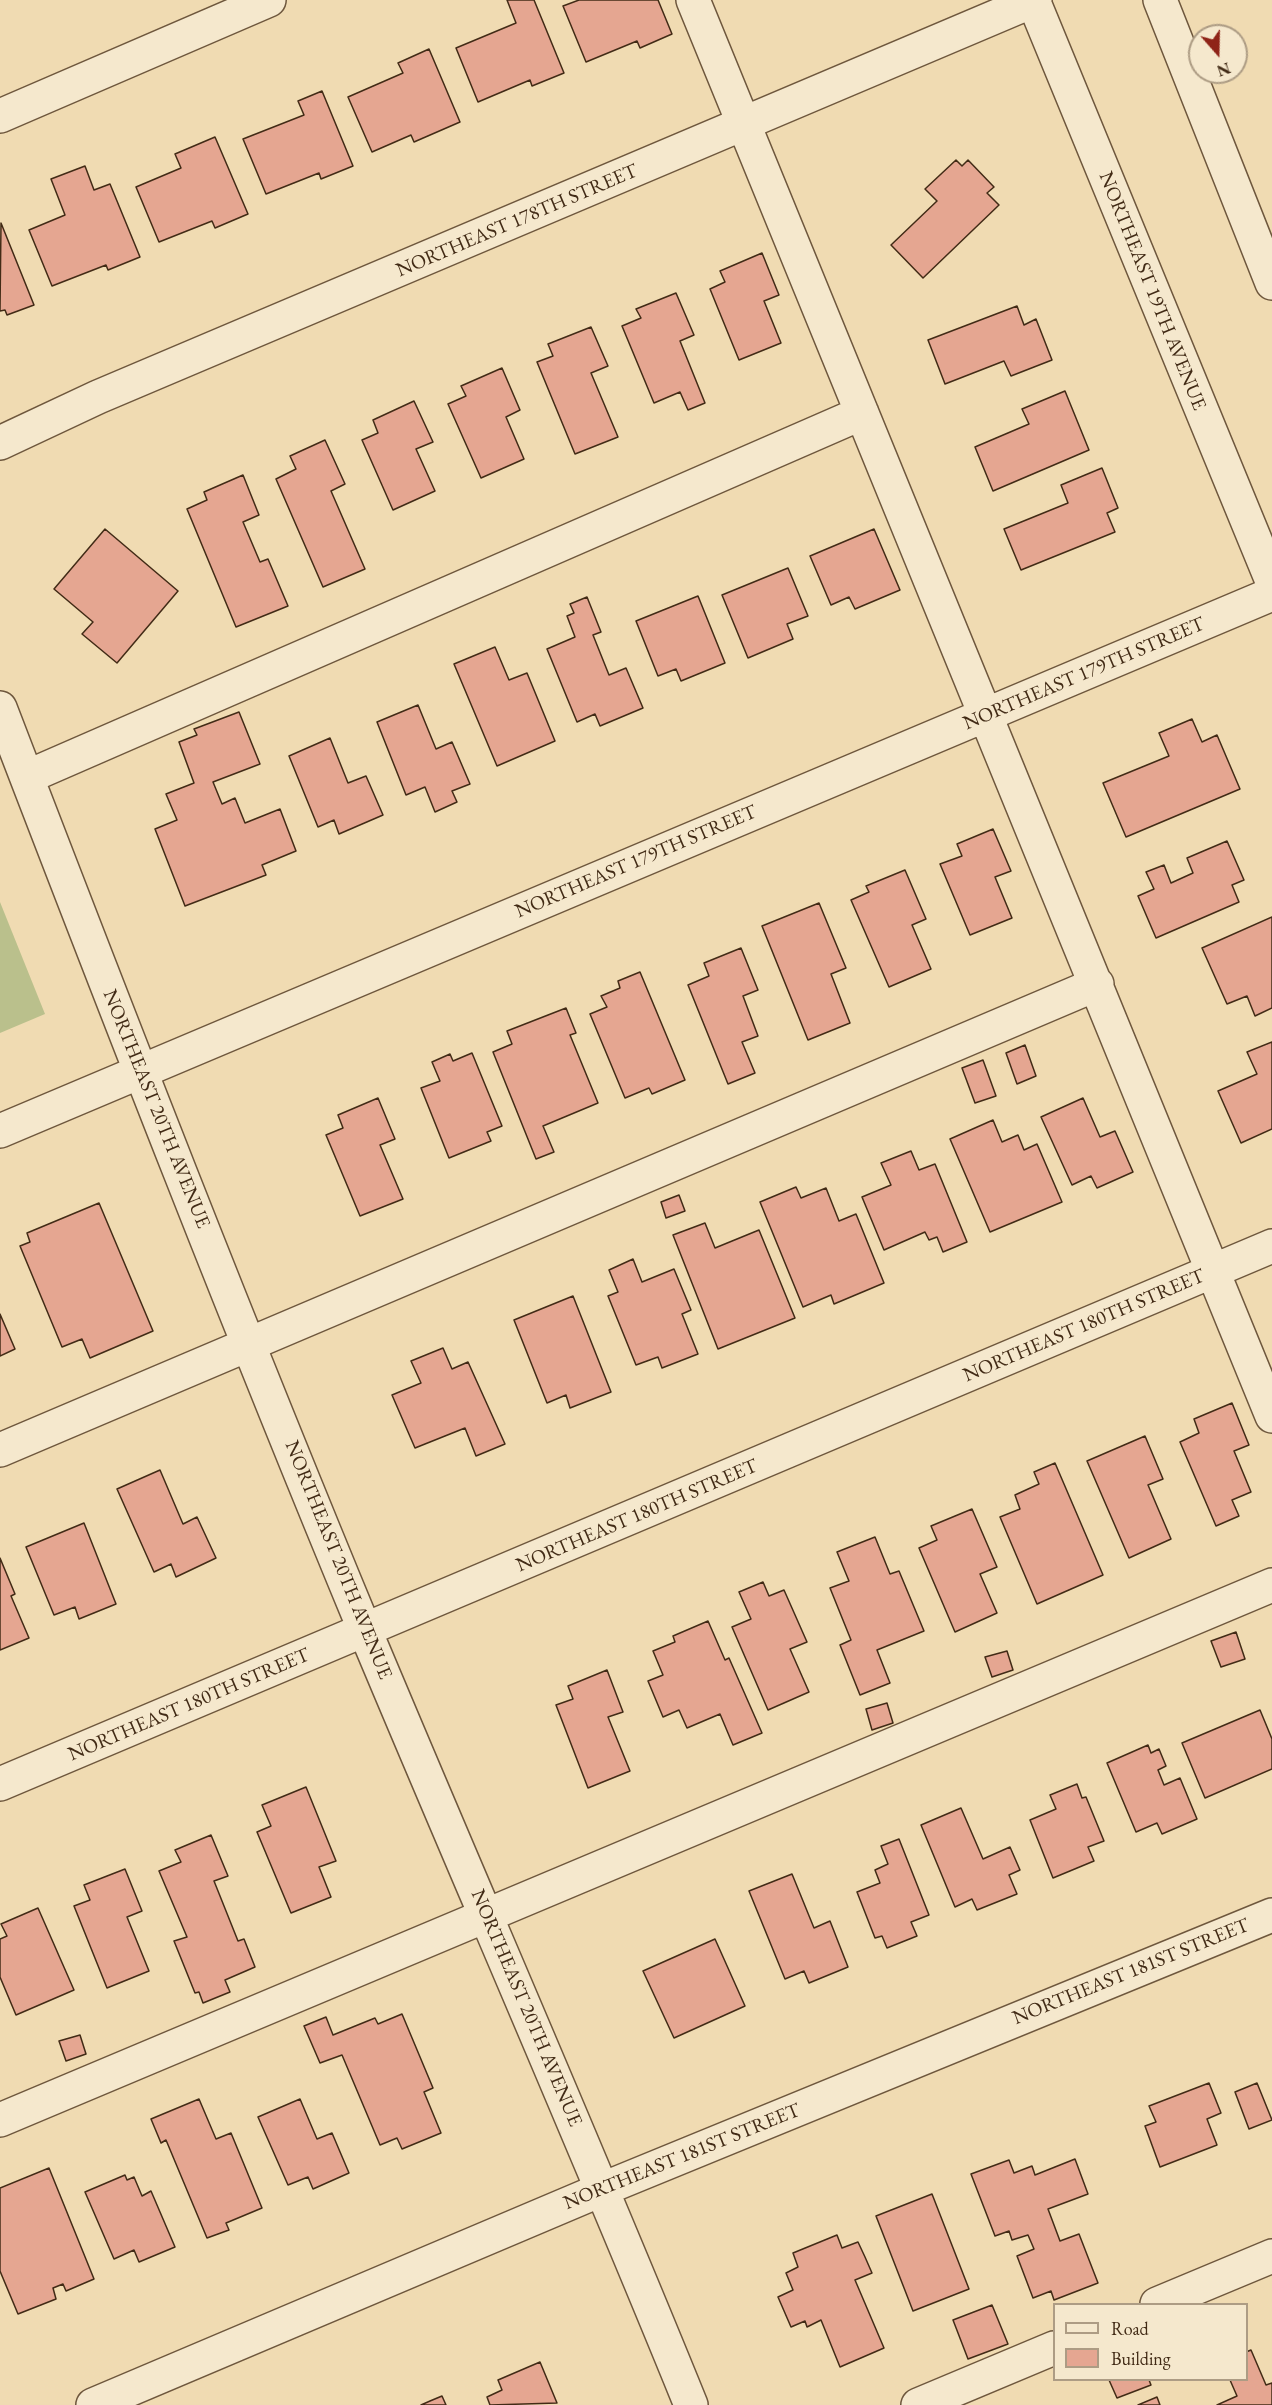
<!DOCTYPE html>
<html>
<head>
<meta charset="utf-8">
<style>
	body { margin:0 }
	#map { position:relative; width:1272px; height:2405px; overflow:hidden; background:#f0dbb2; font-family:"EB Garamond",serif }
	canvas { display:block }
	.legend { position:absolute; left:1053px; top:2303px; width:195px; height:78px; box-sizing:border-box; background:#f5e8cd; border:2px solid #ad9c84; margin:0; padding:8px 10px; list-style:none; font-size:18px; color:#422b16 }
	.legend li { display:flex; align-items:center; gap:12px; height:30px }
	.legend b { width:30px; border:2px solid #ad9c84 }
	.north { position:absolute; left:1188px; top:24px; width:60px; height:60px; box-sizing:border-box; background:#f5e8cd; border:2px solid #ad9c84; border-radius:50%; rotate:160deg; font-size:16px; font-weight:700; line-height:24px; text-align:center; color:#422b16 }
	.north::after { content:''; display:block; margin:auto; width:21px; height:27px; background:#8f2418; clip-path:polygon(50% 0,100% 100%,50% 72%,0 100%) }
</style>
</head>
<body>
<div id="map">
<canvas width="1272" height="2405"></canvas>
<ul class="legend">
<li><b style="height:8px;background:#f5e8cd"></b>Road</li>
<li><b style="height:16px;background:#e5a691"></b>Building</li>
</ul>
<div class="north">N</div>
</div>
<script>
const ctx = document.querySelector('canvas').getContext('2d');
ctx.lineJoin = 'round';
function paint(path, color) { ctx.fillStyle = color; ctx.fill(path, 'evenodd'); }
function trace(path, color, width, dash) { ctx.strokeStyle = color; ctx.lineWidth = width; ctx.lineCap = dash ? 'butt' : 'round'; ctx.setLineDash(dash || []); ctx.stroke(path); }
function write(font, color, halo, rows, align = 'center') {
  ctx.font = font + ' "EB Garamond",serif'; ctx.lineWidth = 5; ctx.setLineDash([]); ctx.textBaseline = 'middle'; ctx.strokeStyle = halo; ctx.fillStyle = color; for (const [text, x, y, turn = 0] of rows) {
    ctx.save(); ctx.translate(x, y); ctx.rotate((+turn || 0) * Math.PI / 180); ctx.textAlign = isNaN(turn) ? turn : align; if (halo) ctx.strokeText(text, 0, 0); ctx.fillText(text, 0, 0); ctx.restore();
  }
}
const green = new Path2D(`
	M0,902l45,112 -45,19z`);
const building = new Path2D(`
	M507,0h27l30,73 -32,13 -2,-6 -52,22 -22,-54 60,-25z
	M579,0h79l14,34 -32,14 -3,-7 -51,21 -23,-56z
	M429,49l31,73 -46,20 -3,-7 -39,17 -24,-55 55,-24 -5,-10z
	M322,91l31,75 -32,13 -2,-6 -53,21 -23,-55 61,-24 -6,-14z
	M215,137l33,77 -33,14 -3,-7 -53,21 -23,-55 45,-19 -6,-14z
	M956,160l6,6 6,-6 26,27 -7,6 12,12 -76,73 -32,-33 46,-44 -12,-12z
	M85,166l9,24 16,-6 30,73 -32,13 -2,-5 -54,21 -23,-56 36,-15 -14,-36z
	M1,223l33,82 -27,10 -2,-5 -5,1z
	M762,253l17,42 -15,6 17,42 -42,17 -29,-71 15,-7 -5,-11z
	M676,293l18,42 -14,6 25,62 -17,7 -8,-18 -26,11 -32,-77 19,-8 -5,-9z
	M1017,306l7,19 12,-6 16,41 -41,16 -7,-15 -59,23 -17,-44z
	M591,327l17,39 -17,7 27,64 -43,17 -38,-92 16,-6 -5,-12z
	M502,368l18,42 -14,7 18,42 -43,19 -33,-74 18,-8 -5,-10z
	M1065,391l24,59 -96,41 -18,-44 54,-23 -7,-15z
	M414,401l19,41 -17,7 19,42 -42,19 -31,-70 16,-7 -5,-13z
	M325,440l20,44 -14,7 34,78 -42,18 -47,-108 20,-10 -6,-13z
	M1102,468l16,40 -11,5 8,19 -94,38 -17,-41 64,-26 -7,-18z
	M243,475l16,40 -16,7 17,40 8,-3 20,47 -52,21 -49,-118 20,-9 -3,-8z
	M105,529l73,62 -61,72 -35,-29 11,-12 -39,-33z
	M874,529l26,61 -45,19 -6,-12 -18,8 -21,-49z
	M788,568l20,48 -21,8 6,15 -45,19 -26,-63z
	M698,596l27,67 -44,18 -5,-12 -18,7 -22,-55z
	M587,597l14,35 -8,3 16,40 17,-7 17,40 -43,18 -5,-12 -18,8 -30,-73 28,-12 -8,-21 7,-3 -4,-9z
	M495,647l14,33 18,-7 28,68 -58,25 -43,-102z
	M418,705l18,44 16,-7 18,42 -18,7 5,11 -22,10 -10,-25 -19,8 -29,-73z
	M239,712l21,52 -47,18 9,22 13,-6 10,25 35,-14 16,42 -34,14 4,10 -81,31 -30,-77 22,-9 -11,-26 28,-11 -15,-41 18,-7 -3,-6z
	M1192,719l10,23 15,-7 23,54 -114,48 -23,-54 66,-27 -10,-23z
	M330,738l18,45 18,-7 17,39 -44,19 -5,-14 -16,7 -29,-71z
	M993,829l18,42 -16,6 17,41 -42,17 -30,-71 22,-8 -5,-12z
	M1227,841l17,39 -12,5 7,17 -83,36 -18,-42 16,-7 -8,-17 18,-7 7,18 22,-10 -6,-15z
	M905,870l21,49 -14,6 19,44 -42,18 -38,-87 18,-8 -3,-6z
	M819,903l27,65 -15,6 19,49 -42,17 -46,-114z
	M1272,917v91l-17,8 -8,-20 -20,8 -25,-56z
	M741,948l17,42 -15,6 15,40 -16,6 13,31 -27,11 -40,-99 21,-9 -5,-13z
	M640,972l45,108 -33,14 -3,-6 -24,10 -35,-84 17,-7 -6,-11 19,-8 -2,-7z
	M566,1008l10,25 -6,2 28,68 -55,23 11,26 -18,7 -43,-107 19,-8 -5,-13z
	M1272,1042v87l-31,14 -23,-52 39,-17 -10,-22z
	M1025,1045l11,31 -19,8 -11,-31z
	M472,1053l30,73 -15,6 4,9 -42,17 -28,-70 19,-7 -8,-19 18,-8 3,7z
	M983,1060l13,36 -21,7 -13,-35z
	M378,1098l17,41 -15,6 23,54 -43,17 -34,-81 17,-7 -5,-13z
	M1083,1098l17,39 15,-6 18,41 -36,16 -6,-12 -19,9 -31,-68z
	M993,1120l9,22 16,-7 6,15 13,-6 25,58 -72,30 -40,-93z
	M911,1151l8,19 16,-6 32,78 -24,10 -6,-15 -8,3 -4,-8 -41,18 -22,-53 29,-12 -10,-22z
	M796,1187l5,11 25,-10 13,33 17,-7 28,69 -50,21 -3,-9 -28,12 -43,-105z
	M679,1195l6,16 -19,7 -5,-16z
	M99,1203l54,128 -63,27 -8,-19 -20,8 -42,-101 10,-4 -3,-9z
	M705,1223l10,25 44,-18 36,88 -77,31 -45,-114z
	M633,1259l9,23 32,-13 17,41 -9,4 16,40 -36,14 -4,-11 -22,8 -28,-69 10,-4 -9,-22z
	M573,1296l38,96 -41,16 -4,-13 -19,8 -33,-83z
	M0,1314l15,35 -15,7z
	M443,1348l9,21 16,-7 37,82 -29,12 -11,-28 -50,20 -23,-53 29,-12 -10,-22z
	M1232,1403l17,42 -15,6 17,41 -19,8 7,16 -23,10 -36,-84 19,-9 -5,-14z
	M1145,1436l18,43 -15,6 23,54 -42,19 -42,-97z
	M1055,1463l48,112 -66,29 -37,-87 20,-8 -5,-14 24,-11 -5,-12z
	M160,1470l23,54 14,-7 19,41 -40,19 -5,-13 -17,8 -37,-83z
	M972,1509l25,58 -17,7 17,39 -42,19 -36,-84 18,-8 -6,-14z
	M84,1523l32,81 -37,15 -4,-12 -21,8 -28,-68z
	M875,1537l15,37 9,-3 25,60 -47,19 13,33 -30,12 -20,-50 11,-5 -21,-52 19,-7 -12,-29z
	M0,1558l15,36 -4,2 18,42 -29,12z
	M763,1582l6,14 15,-6 23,52 -17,7 19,43 -41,18 -36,-83 19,-8 -12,-27z
	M708,1621l17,39 4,-2 33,75 -29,12 -13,-31 -33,14 -8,-18 -16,7 -15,-36 15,-6 -10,-24 22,-9 -2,-6z
	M1236,1632l9,27 -24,8 -10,-26z
	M1007,1651l6,19 -21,7 -7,-20z
	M607,1670l16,42 -15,5 22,54 -42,17 -32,-83 17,-6 -5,-13z
	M887,1703l6,20 -21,7 -6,-21z
	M1260,1710l12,29v30l-67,29 -23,-55z
	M1148,1745l3,8 8,-4 7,17 -8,4 6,15 16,-7 17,41 -35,15 -5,-11 -21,9 -29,-69z
	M1077,1784l5,14 4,-1 18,44 -16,6 6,14 -41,17 -23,-58 26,-11 -6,-14z
	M306,1787l30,74 -17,6 12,30 -40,16 -34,-81 14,-6 -9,-21z
	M961,1808l22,51 27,-12 10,23 -11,5 8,19 -40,16 -5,-11 -17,8 -34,-82z
	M211,1835l17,41 -14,5 24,60 6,-2 11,28 -30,13 5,12 -27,11 -4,-11 -4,1 -21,-52 13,-4 -28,-66 22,-9 -6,-12z
	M899,1839l30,76 -18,7 6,14 -30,12 -5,-12 -7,2 -18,-46 23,-9 -5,-13 13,-6 -7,-18z
	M125,1869l17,42 -15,6 22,54 -42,17 -33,-82 16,-6 -6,-15z
	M792,1874l22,54 16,-7 18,46 -39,16 -5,-12 -19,8 -36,-88z
	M38,1908l36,82 -58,25 -16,-38v-38l7,-3 -6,-12z
	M715,1939l30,67 -71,32 -31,-67z
	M402,2014l31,74 -9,4 17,41 -39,16 -5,-11 -17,7 -38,-90 -22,8 -16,-37 22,-9 7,18 42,-17 3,6z
	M80,2035l6,19 -20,7 -7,-20z
	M1209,2083l12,30 -14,6 10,26 -57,22 -15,-41 11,-4 -7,-16z
	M1257,2083l15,37 -23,9 -14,-37z
	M199,2099l17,40 15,-6 31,75 -36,15 3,7 -22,8 -41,-98 -5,3 -10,-24z
	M300,2099l17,40 15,-6 17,40 -36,16 -5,-12 -20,8 -30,-68z
	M1075,2159l13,35 -40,15 12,32 19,-7 19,49 -44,17 -3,-9 -18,7 -16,-42 17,-7 -6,-14 -16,5 -3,-9 -14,5 -24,-62 38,-14 5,13 18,-7 3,9z
	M49,2168l45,111 -28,12 -3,-7 -10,4 3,11 -38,15 -18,-43v-83z
	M125,2175l2,5 7,-3 8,19 9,-5 24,56 -36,15 -5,-12 -20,9 -29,-67z
	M932,2194l37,95 -56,22 -37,-95z
	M837,2235l5,13 16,-6 7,15 7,16 -17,7 29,68 -44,19 -19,-47 -14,7 -2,-6 -14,6 -13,-30 15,-7 -7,-17 12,-6 -5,-14z
	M992,2305l16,39 -40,15 -15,-39z
	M1251,2350l15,35 6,-2v22h-55l20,-9 -7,-16h16v-28z
	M540,2362l17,41 -67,2 -3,-8 15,-7 -4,-10z
	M1109,2380h40l2,5 -34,13z
	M442,2396l4,9h-25l9,-4z
	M1157,2397l3,8h-22z`);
const minor = new Path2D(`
	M693,0l579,1416
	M1033,0l239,581
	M1160,0l112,283
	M0,116l269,-116
	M0,443l98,-46 937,-397
	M0,708c119,310 239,619 366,925 108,258 220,513 325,772
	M27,777l835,-364
	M0,1131l1272,-537
	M0,1450l1097,-466
	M0,1784l1272,-538
	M0,2120l1272,-535
	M1157,2304l115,-48
	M93,2405l510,-216 669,-274
	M918,2405l136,-57`);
const streetNames = [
	["NORTHEAST 178TH STREET",517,221,-23],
	["NORTHEAST 19TH AVENUE",1152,291,68],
	["NORTHEAST 179TH STREET",1084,674,-23],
	["NORTHEAST 179TH STREET",636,862,-23],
	["NORTHEAST 20TH AVENUE",156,1109,68],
	["NORTHEAST 180TH STREET",1084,1326,-23],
	["NORTHEAST 180TH STREET",637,1516,-23],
	["NORTHEAST 20TH AVENUE",338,1560,68],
	["NORTHEAST 180TH STREET",189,1705,-23],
	["NORTHEAST 181ST STREET",1131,1972,-22],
	["NORTHEAST 20TH AVENUE",526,2008,67],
	["NORTHEAST 181ST STREET",682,2157,-22]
];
paint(green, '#bac08c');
paint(building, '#e5a691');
trace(building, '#422b16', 1.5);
trace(minor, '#6e573d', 36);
trace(minor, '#f5e8cd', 33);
write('20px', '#422b16', '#f5e8cd', streetNames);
</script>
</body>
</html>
